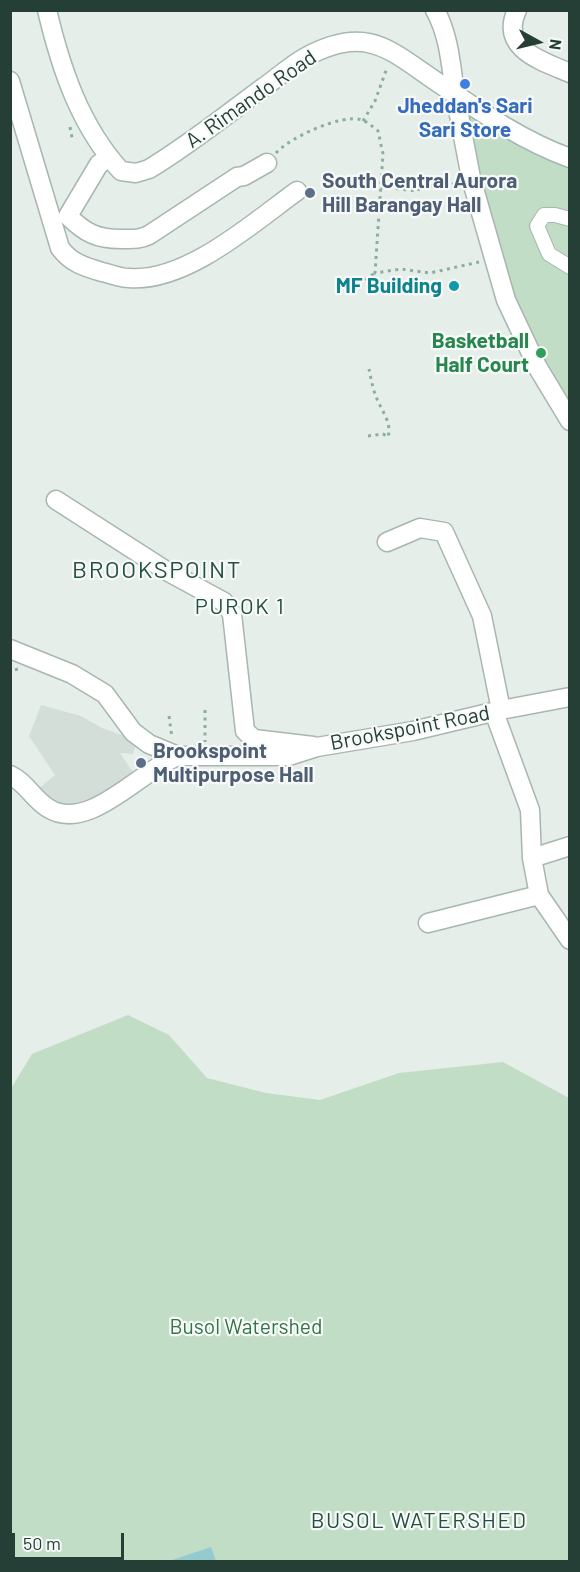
<!DOCTYPE html>
<html>
<head>
<meta charset="utf-8">
<style>
	body { margin:0 }
	#map { position:relative; width:580px; height:1572px; overflow:hidden; background:#e6eeea; font-family:Barlow,sans-serif }
	canvas { display:block }
	.frame { position:absolute; inset:0; border:12px solid #263f36; pointer-events:none }
	.north { position:absolute; left:508px; top:12px; width:60px; height:60px; -webkit-text-stroke:4px #f7faf8; paint-order:stroke; rotate:98deg; font-size:16px; font-weight:700; line-height:24px; text-align:center; color:#263f36 }
	.north::after { content:''; display:block; margin:auto; width:21px; height:27px; background:#263f36; clip-path:polygon(50% 0,100% 100%,50% 72%,0 100%) }
	.scale { position:absolute; left:12px; top:1533px; width:112px; height:27px; box-sizing:border-box; border:3px solid #263f36; border-top:0; padding-left:8px; font-size:18px; line-height:21px; white-space:nowrap; color:#263f36; -webkit-text-stroke:4px #f7faf8; paint-order:stroke }
</style>
</head>
<body>
<div id="map">
<canvas width="580" height="1572"></canvas>
<div class="frame"></div>
<div class="north">N</div>
<div class="scale">50 m</div>
</div>
<script>
const ctx = document.querySelector('canvas').getContext('2d');
ctx.lineJoin = 'round';
function paint(path, color) { ctx.fillStyle = color; ctx.fill(path, 'evenodd'); }
function trace(path, color, width, dash) { ctx.strokeStyle = color; ctx.lineWidth = width; ctx.lineCap = dash ? 'butt' : 'round'; ctx.setLineDash(dash || []); ctx.stroke(path); }
function write(font, color, halo, rows, align = 'center') {
  ctx.font = font + ' Barlow,sans-serif'; ctx.lineWidth = 4.5; ctx.setLineDash([]); ctx.textBaseline = 'middle'; ctx.strokeStyle = halo; ctx.fillStyle = color; for (const [text, x, y, turn = 0] of rows) {
    ctx.save(); ctx.translate(x, y); ctx.rotate((+turn || 0) * Math.PI / 180); ctx.textAlign = isNaN(turn) ? turn : align; if (halo) ctx.strokeText(text, 0, 0); ctx.fillText(text, 0, 0); ctx.restore();
  }
}
const built = new Path2D(`
	M41,705l40,11 21,12 31,11 4,3 -4,12 -13,-1 15,22 -45,27 -27,5 -12,-6 -13,-12 17,-14 -26,-39z`);
const green = new Path2D(`
	M467,113l53,32 49,22v238l-22,-39 -33,-68 -35,-123z
	M128,1015l41,20 38,43 59,15 54,7 79,-27 104,-11 66,36v463h-558l-1,-471 22,-36z`);
const water = new Path2D(`
	M211,1547l5,14h-47z`);
const path = new Path2D(`
	M363,121l12,-20 12,-33
	M70,127l2,11
	M276,153c13,-15 66,-40 86,-33 6,2 11,7 16,11l5,23 -8,119 26,-4 29,4 49,-11
	M381,187l37,4 2,-5h28l8,-3
	M365,280l10,-7
	M368,436l15,-2 5,3c4,-14 -6,-26 -11,-38 -4,-9 -6,-20 -8,-30
	M16,668l2,7
	M205,710v32
	M169,716l3,22`);
const pedestrian = new Path2D(`
	M570,219l-15,-4h-11l-7,11 12,28 21,13`);
const minor = new Path2D(`
	M435,10c14,25 16,55 20,84
	M517,10c-18,39 25,51 53,63
	M10,81l50,167c11,15 25,19 42,24 9,2 18,6 27,6 57,5 125,-56 168,-87
	M109,158l-10,6 -31,52c17,17 29,23 53,23 11,0 18,1 28,-4l88,-58 7,-1 23,-13
	M56,500l109,70 59,32 8,12 13,117 9,8 59,7
	M387,542l33,-14 24,4 38,84 19,94
	M10,649l62,25 33,20 28,38 16,12 29,12
	M494,712l36,98 2,48 7,37 31,45
	M10,775c17,8 23,24 38,33 40,26 93,-38 130,-52h111l28,-9 96,-16 88,-21 69,-13
	M532,858l38,-12
	M428,923l111,-28`);
const tertiary = new Path2D(`
	M455,94l16,84 35,122 32,68 32,53`);
const secondary = new Path2D(`
	M47,10c14,59 33,116 74,161l15,2 13,-4c40,-24 77,-54 115,-82 13,-9 26,-21 40,-29 65,-36 87,-6 139,28 39,27 82,56 127,72`);
const markers = [
	[465,84,6,"#3f7fe0"],
	[310,193,6,"#5c6f8a"],
	[454,286,6,"#0f9aa8"],
	[541,353,6,"#2e9e5b"],
	[141,763,6,"#5c6f8a"]
];
const streetNames = [
	["A. Rimando Road",251,99,-35],
	["Brookspoint Road",410,728,-11]
];
const shopNames = [
	["Jheddan's Sari",465,106],
	["Sari Store",465,130]
];
const serviceNames = [
	["South Central Aurora",322,181],
	["Hill Barangay Hall",322,205],
	["Brookspoint",153,751],
	["Multipurpose Hall",153,775]
];
const cultureNames = [
	["MF Building",442,286]
];
const leisureNames = [
	["Basketball",529,341],
	["Half Court",529,365]
];
const parkNames = [
	["Busol Watershed",246,1327]
];
const neighbourhoodNames = [
	["PUROK 1",240,607],
	["BUSOL WATERSHED",419,1521]
];
const quarterNames = [
	["BROOKSPOINT",157,570]
];
paint(built, '#d4ded9');
paint(green, '#c1ddc6');
paint(water, '#93cbcf');
trace(pedestrian, '#a9b6b0', 16);
trace(minor, '#a9b6b0', 21);
trace(tertiary, '#a9b6b0', 21);
trace(secondary, '#a5b9b0', 21);
trace(path, '#89afa0', 3, [3, 4.5]);
trace(pedestrian, '#fff', 14);
trace(minor, '#fff', 18);
trace(tertiary, '#fff', 18);
trace(secondary, '#fff', 18);
for (const [x, y, r, color] of markers) { const dot = new Path2D(); dot.arc(x, y, r, 0, 2 * Math.PI); ctx.fillStyle = color; ctx.fill(dot); trace(dot, '#f7faf8', 2); }
write('21px', '#263f36', '#f7faf8', streetNames);
write('bold 21px', '#366cbe', '#f7faf8', shopNames);
write('bold 21px', '#4e5e75', '#f7faf8', serviceNames, 'left');
write('bold 21px', '#0d838f', '#f7faf8', cultureNames, 'right');
write('bold 21px', '#27864d', '#f7faf8', leisureNames, 'right');
write('21px', '#327446', '#f7faf8', parkNames);
ctx.letterSpacing = '1.5px';
write('22px', '#235141', '#f7faf8', neighbourhoodNames);
ctx.letterSpacing = '0px';
ctx.letterSpacing = '1.5px';
write('24px', '#235141', '#f7faf8', quarterNames);
ctx.letterSpacing = '0px';
</script>
</body>
</html>
